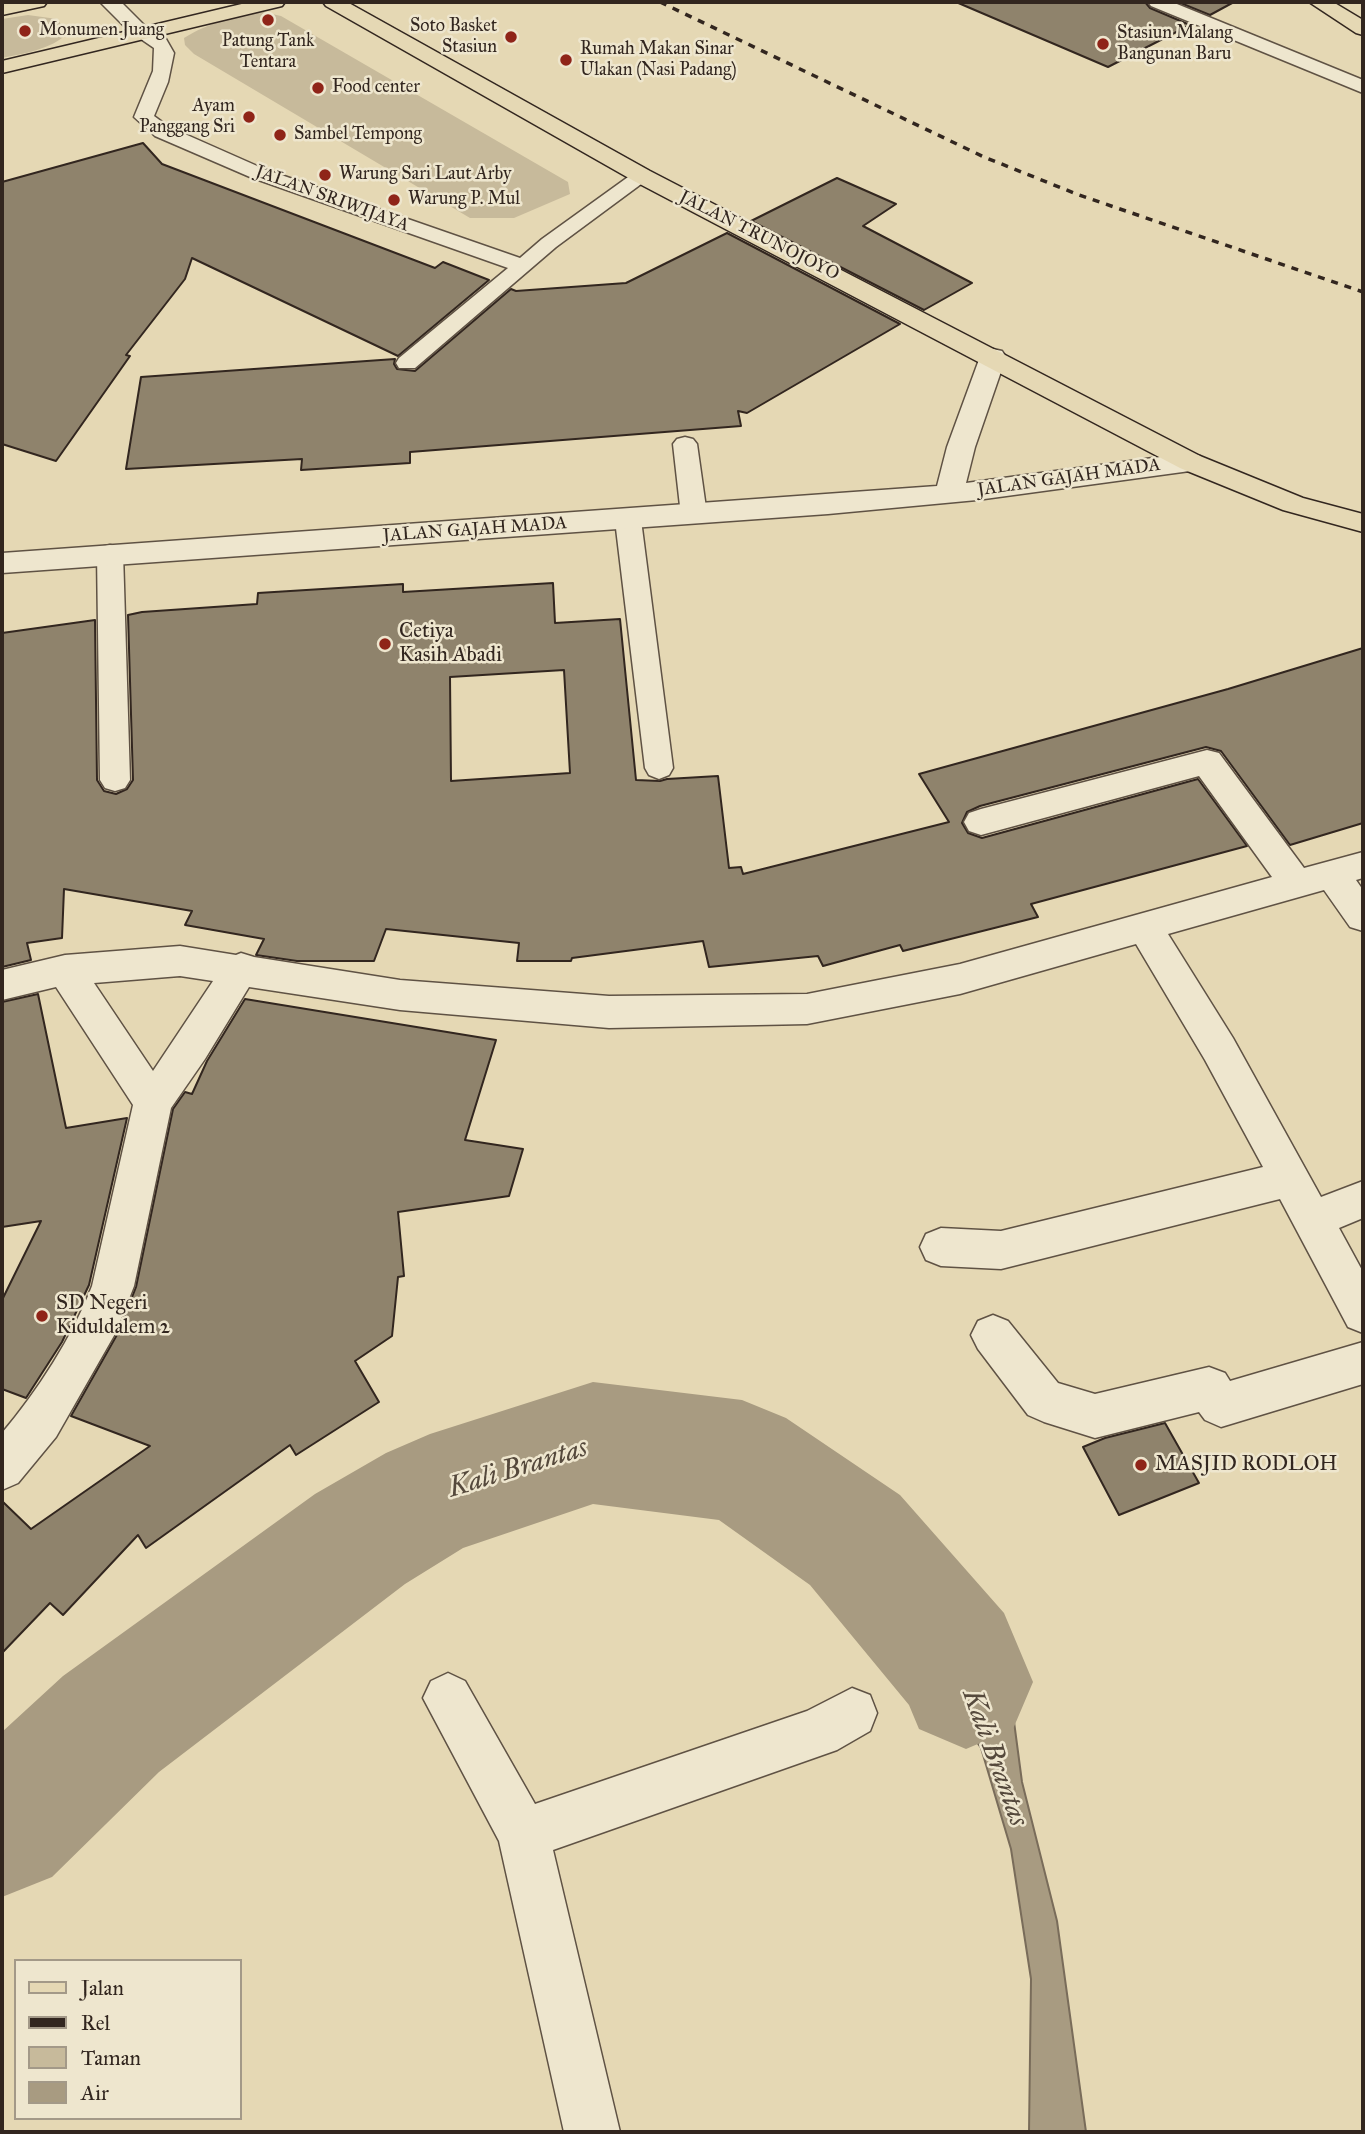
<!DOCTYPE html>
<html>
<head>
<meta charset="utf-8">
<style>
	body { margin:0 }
	#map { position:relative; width:1365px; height:2134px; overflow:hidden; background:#e5d8b4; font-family:"IM FELL Great Primer",serif }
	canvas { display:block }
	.frame { position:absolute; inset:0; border:4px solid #32261f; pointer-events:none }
	.legend { position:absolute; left:14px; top:1959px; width:228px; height:161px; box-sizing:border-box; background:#eee6ce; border:2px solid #a39988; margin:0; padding:9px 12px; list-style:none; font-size:21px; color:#32261f }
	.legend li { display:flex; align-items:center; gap:14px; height:35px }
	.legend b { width:35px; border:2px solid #a39988 }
</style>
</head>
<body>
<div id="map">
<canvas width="1365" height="2134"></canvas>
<div class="frame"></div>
<ul class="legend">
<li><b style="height:9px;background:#e5d8b4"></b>Jalan</li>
<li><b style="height:9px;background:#32261f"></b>Rel</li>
<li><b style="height:19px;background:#c7ba9b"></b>Taman</li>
<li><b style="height:19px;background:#a89b81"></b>Air</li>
</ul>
</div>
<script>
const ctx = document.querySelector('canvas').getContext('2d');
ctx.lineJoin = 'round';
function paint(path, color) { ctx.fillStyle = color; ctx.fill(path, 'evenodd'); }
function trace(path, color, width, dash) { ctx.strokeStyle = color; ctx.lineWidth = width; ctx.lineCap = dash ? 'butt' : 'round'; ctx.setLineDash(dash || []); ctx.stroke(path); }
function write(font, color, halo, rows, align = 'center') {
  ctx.font = font + ' "IM FELL Great Primer",serif'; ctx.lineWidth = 5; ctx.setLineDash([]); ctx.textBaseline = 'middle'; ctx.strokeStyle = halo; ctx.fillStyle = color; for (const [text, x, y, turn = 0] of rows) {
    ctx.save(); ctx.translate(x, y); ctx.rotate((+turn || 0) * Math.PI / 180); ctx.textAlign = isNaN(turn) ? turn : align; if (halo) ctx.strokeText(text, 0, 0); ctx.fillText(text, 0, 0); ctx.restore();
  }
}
const green = new Path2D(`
	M263,12l18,4 287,166 2,12 -56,24h-44l-276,-164 -9,-9 -1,-7c26,-16 49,-21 79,-26z
	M28,15l29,4 11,14c-18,17 -43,20 -66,25v-39z`);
const water = new Path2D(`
	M901,1543l82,92 28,64 11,83 35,139 29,211h-57l2,-153 -20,-130 -30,-101 -60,-86 -34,-41 -29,-27z`);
const river = new Path2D(`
	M593,1382l149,18 44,18 114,77 104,118 29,69 -20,47 -47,20 -47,-20 -10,-24 -99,-120 -91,-65 -126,-16 -130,44 -58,36 -246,188 -107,105 -50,20v-165l61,-56 252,-182 71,-41 44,-19z`);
const building = new Path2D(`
	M956,2h189l5,6 40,17 -82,42z
	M1178,2h56l-24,13z
	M143,143l19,21 273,104 8,-6 46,18 -91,76 -206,-98 -7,21 -59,76 4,1 -74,105 -54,-17v-262z
	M837,178l59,26 -33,22 109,57 -48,27 -173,-89z
	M727,233l173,91 -153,89 -9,-2 3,15 -331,26v11l-109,7 1,-11 -176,10 15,-92 254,-18 -1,5 3,5 18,2 96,-82 5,2 110,-8z
	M553,583l2,40 65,-4 16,161 24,1 7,-2 51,-3 11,92 12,-1 2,7 206,-52 -30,-48 309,-85 135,-41v175l-73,22 -69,-94 -15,-4 -226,59 -13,6 -5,11 6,10 14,5 216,-59 49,67 -216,58 7,13 -135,34 -3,-6 -77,21 -5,-10 -109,11 -6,-26 -131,17 -1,3h-54l2,-18 -133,-14 -12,32h-77l-41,-6 8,-16 -79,-14 7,-14 -128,-22 -2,49 -35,5 4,17 -29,7v-334l93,-13 2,160 7,11 12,3 11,-5 6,-9 -5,-165 14,-3 115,-8 1,-11 145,-9v8zM564,670l6,103 -119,8 -1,-104z
	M38,994l28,134 61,-10 -38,167 -27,57 -36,56 -24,-9v-89l39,-79 -39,6v-225z
	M245,999l251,41 -31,100 58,9 -14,47 -111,16 6,64 -6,1 -6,59 -37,25 24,41 -83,53 -6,-10 -144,103 -8,-13 -75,80 -13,-12 -48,50v-152l29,28 119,-83 -79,-30 47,-83 18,-46 37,-178 12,-17 7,2 15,-33z
	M1165,1423l34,60 -80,32 -36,-68 22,-9z`);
const service = new Path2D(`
	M1148,2h24l191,78v13l-212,-87z
	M144,30l22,9 8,14 -6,29 -14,34 15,11 95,42 256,89 22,-19 93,-67h14l3,4 -96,71 -141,121h-16l-3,-5 3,-5 109,-90 -258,-91 -95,-41 -21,-19 19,-46 1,-23 -19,-13z
	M685,437l8,2 4,5 10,71 -4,6 -9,2 -9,-2 -4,-6 -8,-71 4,-5z
	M628,512l9,2 4,6 32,248 -4,7 -10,4 -10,-4 -4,-7 -30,-248 4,-6z
	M110,545l9,2 4,6 7,227 -5,8 -10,3 -10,-3 -5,-8 -3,-227 4,-6z`);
const minor = new Path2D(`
	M100,2h21l33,33 -3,4h-14z
	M1207,750l12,3 85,115 59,-16v26l-7,2 7,10v41l-13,-4 -26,-37 -156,44 65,104 88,159 42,-16v37l-24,10 24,44v61l-15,-6 -68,-128 -279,70 -60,-3 -15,-6 -6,-13 6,-13 15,-6 60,3 262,-64 -58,-107 -69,-116 -176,50 -153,30 -198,4 -209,-18 -151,-23 -44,72 -34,49 -37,178 -18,46 -60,105 -38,46 -16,7v-57c35,-41 71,-97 90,-147l41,-181 -77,-118 -54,13v-30l63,-15 115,-9 56,9 5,-2 13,4 146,23 209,16 198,-2 153,-30 312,-87 -73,-101 -218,59 -12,-4 -5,-9 5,-9 12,-4zM180,976l33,5 -60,90 -59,-88z
	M993,1315l15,6 50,62 37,11 114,-27 16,6 5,8 133,-39v42l-142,43 -16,-7 -6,-8 -104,26 -51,-16 -16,-7 -50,-66 -7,-14 7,-14z
	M448,1673l17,8 70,123 272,-93 45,-23 18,7 7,18 -7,18 -33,19 -284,100 67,282h-56l-65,-291 -76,-143 8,-17z`);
const tertiary = new Path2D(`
	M993,349l9,2 4,6 -31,90 -9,36 224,-30 10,3 4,6 -4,6 -10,3 -213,29 -149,14 -826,59v-20l935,-67 10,-39 33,-90 4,-6z`);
const primary = new Path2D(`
	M8,2h39l-3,4 -42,9v-12z
	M250,2h35l-3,4 -280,67v-12z
	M323,2h24l303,169 550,285 103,42 60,16v18l-80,-22 -103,-42 -546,-287 -308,-175z`);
const trunk = new Path2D(`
	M1309,2h24l30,18v15l-7,-2z`);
const rail = new Path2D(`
	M660,2l324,155 95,38 284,97`);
const markers = [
	[268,20,7,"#8f2418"],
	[25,31,7,"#8f2418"],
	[511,37,7,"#8f2418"],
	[1103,44,7,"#8f2418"],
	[566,60,7,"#8f2418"],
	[318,88,7,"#8f2418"],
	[249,117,7,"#8f2418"],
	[280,135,7,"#8f2418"],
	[325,175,7,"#8f2418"],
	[394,200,7,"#8f2418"],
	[385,644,7,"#8f2418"],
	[42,1316,7,"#8f2418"],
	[1141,1465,7,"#8f2418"]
];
const farPoinames = [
	["Soto Basket",497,27,"right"],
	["Stasiun",497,48,"right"],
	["Monumen Juang",39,31],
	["Stasiun Malang",1117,34],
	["Bangunan Baru",1117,55],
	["Patung Tank",268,42,"center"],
	["Tentara",268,63,"center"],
	["Rumah Makan Sinar",580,50],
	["Ulakan (Nasi Padang)",580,71],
	["Food center",332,88],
	["Ayam",235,107,"right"],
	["Panggang Sri",235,128,"right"],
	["Sambel Tempong",294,135],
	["Warung Sari Laut Arby",339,175],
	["Warung P. Mul",408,200]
];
const farStreetnames = [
	["JALAN SRIWIJAYA",332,199,20],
	["JALAN TRUNOJOYO",759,236,27],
	["JALAN GAJAH MADA",1069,478,-8],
	["JALAN GAJAH MADA",475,530,-4]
];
const poiNames = [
	["Cetiya",399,632],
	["Kasih Abadi",399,656],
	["SD Negeri",56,1304],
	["Kiduldalem 2",56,1328],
	["MASJID RODLOH",1155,1465]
];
const nearWaternames = [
	["Kali Brantas",518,1469,-17],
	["Kali Brantas",994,1758,70]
];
paint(green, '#c7ba9b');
paint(water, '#a89b81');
trace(water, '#796c5a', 2);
paint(river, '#a89b81');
paint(building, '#8f836c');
trace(building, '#32261f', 2);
trace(service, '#5f5244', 3);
trace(minor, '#5f5244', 3);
trace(tertiary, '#5f5244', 3);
trace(primary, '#32261f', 3);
trace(trunk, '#32261f', 3);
paint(service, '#eee6ce');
paint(minor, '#eee6ce');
paint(tertiary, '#eee6ce');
paint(primary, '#e5d8b4');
paint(trunk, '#e5d8b4');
trace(rail, '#32261f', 3.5, [7, 7]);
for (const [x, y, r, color] of markers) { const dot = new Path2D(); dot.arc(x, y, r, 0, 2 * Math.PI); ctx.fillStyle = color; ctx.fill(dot); trace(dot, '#eee6ce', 2.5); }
write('18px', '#32261f', '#eee6ce', farPoinames, 'left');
write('18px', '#32261f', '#eee6ce', farStreetnames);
write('21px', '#32261f', '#eee6ce', poiNames, 'left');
write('italic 28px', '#55493c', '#eee6ce', nearWaternames);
</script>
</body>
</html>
